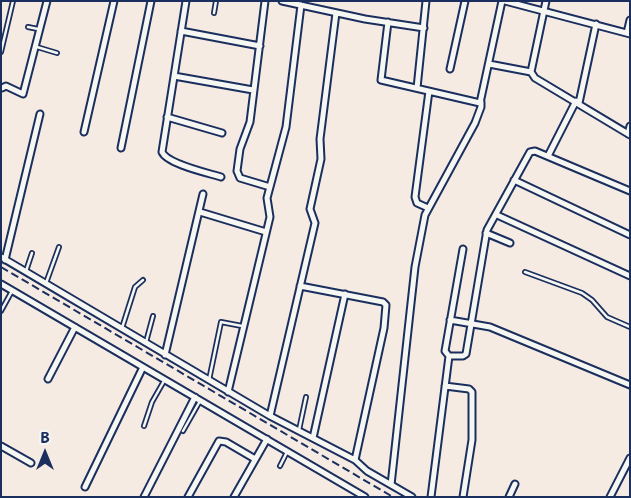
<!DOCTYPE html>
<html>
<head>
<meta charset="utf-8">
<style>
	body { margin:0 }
	#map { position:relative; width:631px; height:498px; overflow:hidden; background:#f6ebe3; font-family:"Playpen Sans",sans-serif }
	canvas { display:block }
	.frame { position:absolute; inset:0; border:2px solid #1b2f5e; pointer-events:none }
	.north { position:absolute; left:20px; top:428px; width:50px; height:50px; -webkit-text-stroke:4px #f6f6f2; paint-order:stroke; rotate:0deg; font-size:14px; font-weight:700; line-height:20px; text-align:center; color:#1b2f5e }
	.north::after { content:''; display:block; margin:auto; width:18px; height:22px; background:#1b2f5e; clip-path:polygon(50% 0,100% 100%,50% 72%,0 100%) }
</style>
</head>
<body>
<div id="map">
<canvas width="631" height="498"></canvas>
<div class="frame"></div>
<div class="north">B</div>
</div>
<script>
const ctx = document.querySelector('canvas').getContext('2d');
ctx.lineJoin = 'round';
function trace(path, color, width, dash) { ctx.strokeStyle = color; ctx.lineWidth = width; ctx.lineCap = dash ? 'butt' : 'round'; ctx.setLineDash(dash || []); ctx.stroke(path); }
const service = new Path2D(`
	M214,13l2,-12
	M28,27l10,2
	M37,47l20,6
	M1,52l12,-51
	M26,271l6,-18
	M525,272l57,21 10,7 15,17 23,10
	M46,283l13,-36
	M1,311l11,-20
	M122,328l13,-41 8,-7
	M146,342l7,-26
	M209,380l12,-58 21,4
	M144,426l8,-24 12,-21
	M299,430l7,-33
	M183,431l17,-30
	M280,466l7,-14`);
const minor = new Path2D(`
	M186,1l-24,151c5,12 46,21 59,25
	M265,1l-15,121 -10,27 -3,22 3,7 30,9
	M282,1l83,18 59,9
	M505,1l125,33
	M546,1l-15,71 4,6 95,57
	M388,22l-7,58 99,23 22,-102
	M181,31l79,15
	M627,33l3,-13
	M489,64l42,8
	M450,69l15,-68
	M174,76l79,14
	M2,88l4,-2 17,8 24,-93
	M417,88l9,-87
	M579,103l17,-79
	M167,117l55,16
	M84,132l30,-131
	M628,134l2,-8
	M121,148l30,-147
	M548,156l28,-55
	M514,180l116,55
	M428,208l-11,-5 -2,-6 14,-106
	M200,212l66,20
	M497,215l133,61
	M486,233l24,10
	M463,249l-18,102 4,5h14l3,-2 21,-124 43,-78 5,-1 95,40
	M1,257l269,159 85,44 12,11 45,26
	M5,260l35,-146
	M1,284l364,213
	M300,286l83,16 3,3 -2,23 -29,132
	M450,320l40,7 140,58
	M165,355l38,-161
	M48,379l27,-52
	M445,386l24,3 3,3v48l-9,57
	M228,392l42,-175 -3,-19 19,-71 15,-122
	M270,416l45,-193 -5,-14 11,-50 -1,-20 16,-126
	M313,438l32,-144
	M1,446l30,17
	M391,485l24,-218 10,-52 50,-92 6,-16v-5
	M85,487l58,-120
	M144,497l51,-100
	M188,497l31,-56 7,1 29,17
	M234,497l33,-58
	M431,497l18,-141
	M509,497l6,-13
	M610,497l20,-39`);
const rail = new Path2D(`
	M1,267l392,230`);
trace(service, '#1b2f5e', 6);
trace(minor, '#1b2f5e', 9);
trace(service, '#f6f6f2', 2.5);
trace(minor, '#f6f6f2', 5);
trace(rail, '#1b2f5e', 2, [8, 4]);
</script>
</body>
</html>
